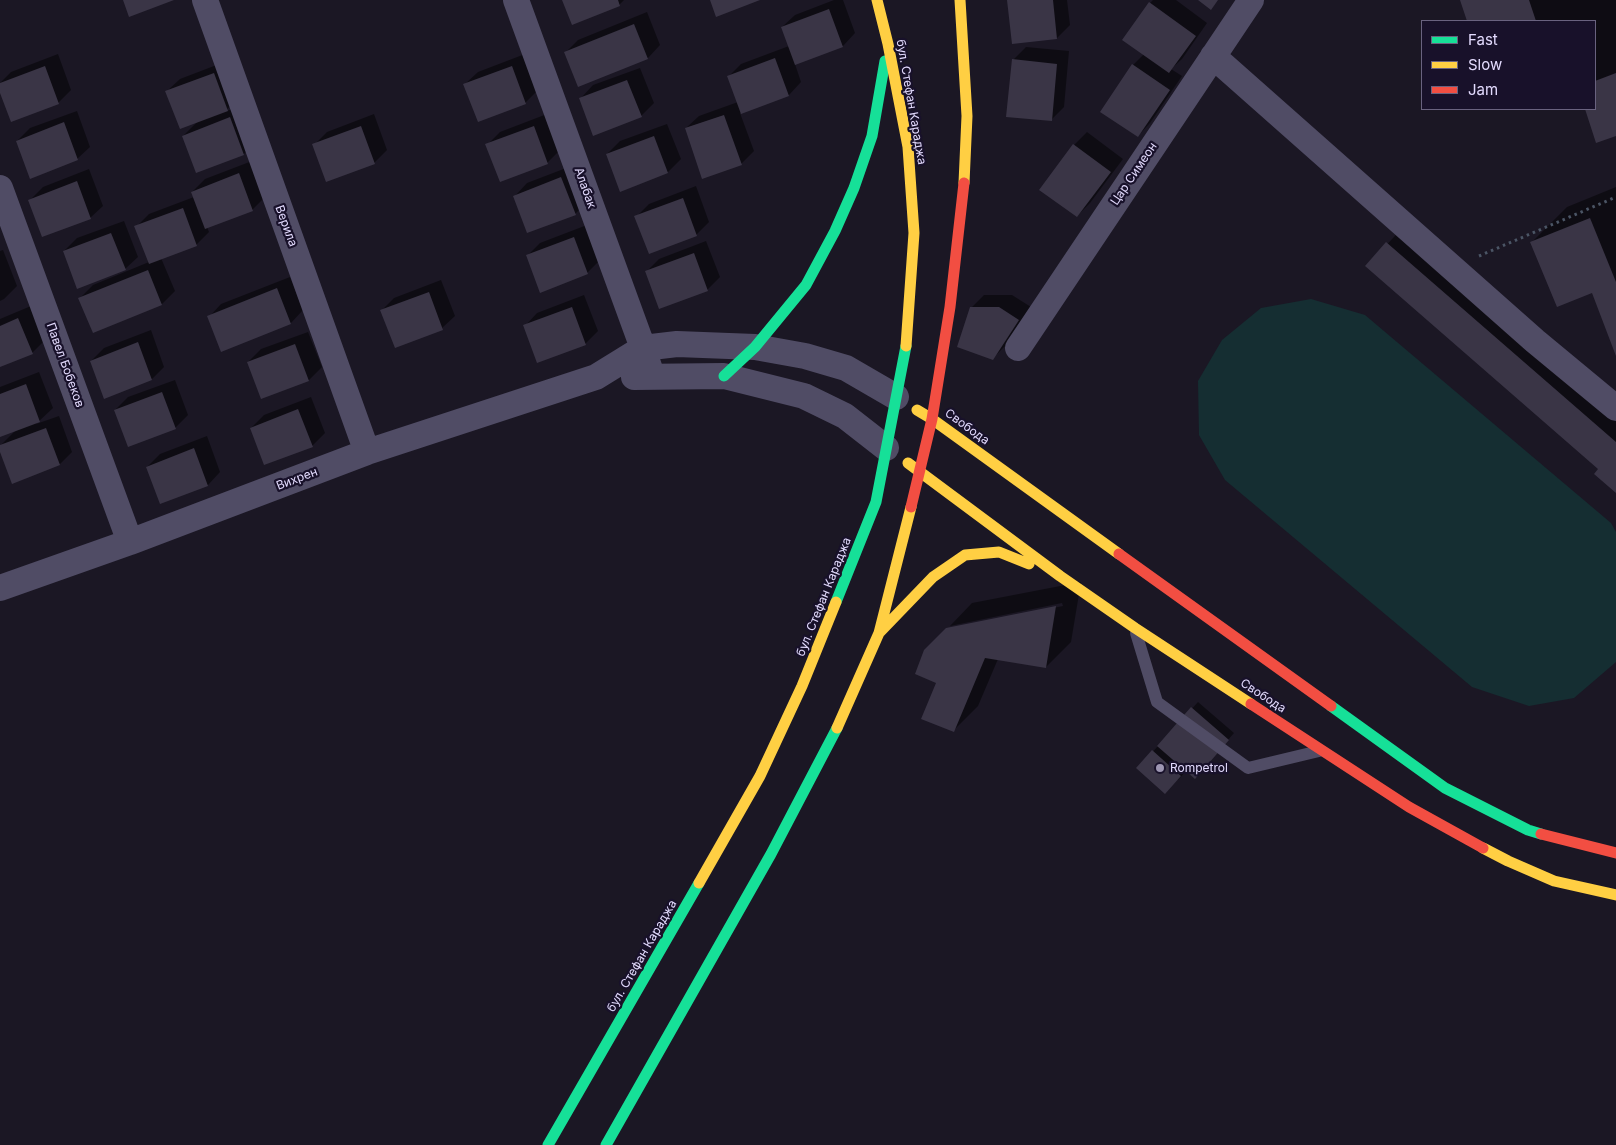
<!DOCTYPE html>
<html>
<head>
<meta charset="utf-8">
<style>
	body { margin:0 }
	#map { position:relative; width:1616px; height:1145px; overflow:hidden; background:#1b1724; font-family:Inter,sans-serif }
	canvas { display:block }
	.legend { position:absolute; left:1421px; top:20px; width:175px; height:90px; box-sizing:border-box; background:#18112a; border:1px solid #69627f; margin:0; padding:6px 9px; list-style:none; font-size:15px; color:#e3dbfe }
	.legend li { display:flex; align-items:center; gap:10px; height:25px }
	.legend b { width:25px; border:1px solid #69627f }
</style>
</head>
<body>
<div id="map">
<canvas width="1616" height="1145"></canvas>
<ul class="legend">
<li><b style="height:6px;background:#16e098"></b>Fast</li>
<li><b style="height:6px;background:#ffcf43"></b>Slow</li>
<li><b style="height:6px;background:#f24e42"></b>Jam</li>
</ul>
</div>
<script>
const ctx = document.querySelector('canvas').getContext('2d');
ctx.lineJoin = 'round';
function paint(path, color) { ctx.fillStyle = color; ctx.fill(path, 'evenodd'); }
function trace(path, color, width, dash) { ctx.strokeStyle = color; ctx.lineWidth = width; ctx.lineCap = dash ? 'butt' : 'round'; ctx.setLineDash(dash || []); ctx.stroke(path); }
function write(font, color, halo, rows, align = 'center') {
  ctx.font = font + ' Inter,sans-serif'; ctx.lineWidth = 4.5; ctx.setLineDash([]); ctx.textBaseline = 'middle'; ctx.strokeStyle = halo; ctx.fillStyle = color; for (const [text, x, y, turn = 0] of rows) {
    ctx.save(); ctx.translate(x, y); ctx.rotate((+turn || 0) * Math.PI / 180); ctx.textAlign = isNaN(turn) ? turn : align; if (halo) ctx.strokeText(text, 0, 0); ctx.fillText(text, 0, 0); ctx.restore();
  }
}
const green = new Path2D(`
	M1311,299l54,16 246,208 5,9v130l-42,36 -45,8 -57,-19 -247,-207 -26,-45 -1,-54 24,-41 39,-32z`);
const shadow = new Path2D(`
	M564,0h60l-5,5z
	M834,0h9l12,33 -12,13 -48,18 6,18 -12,13 -49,18 14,38 -13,13 -55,-36 13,-12 39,-14 -10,-25 13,-13 48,-18 -7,-19 13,-12z
	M1008,0h59l3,25 -13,13 -44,5z
	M1153,0h23l31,23 -25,36 -11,10 11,7 -32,47 -12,13 -36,-25 31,-46 11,-11 6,-51z
	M1461,0h155v135l-19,6 -11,-32h9v-88h-127z
	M647,12l13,33 -12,13 -82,-6 12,-12z
	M1026,47l43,4 -5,56 -12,12 -39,-59z
	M58,54l13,36 -13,13 -58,-13v-7l11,-11z
	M525,54l13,36 -13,13 -60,-19 13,-12z
	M227,61l13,36 -16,15 19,-7 13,36 -12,13 -47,17 -14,-35 15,-15 -31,-30 13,-12z
	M640,68l14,35 -13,13 -60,-18 12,-13z
	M77,111l13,36 -13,12 -60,-18 13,-13z
	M374,114l13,36 -13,13 -60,-18 13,-13z
	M547,114l13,36 -13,13 -60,-18 13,-13z
	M667,124l14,35 -13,13 -47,18 -14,-36 13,-13z
	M1087,132l36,27 -33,44 -13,13 -36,-27 33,-44z
	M252,161l13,36 -13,13 -45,17 2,5 -13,13 -35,13 14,33 -13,13 -69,28 -13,-34 13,-13 56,-23 -13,-35 13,-13 45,-17 -2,-5 13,-13z
	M574,165l14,36 -13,13 -60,-18 12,-13z
	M89,169l14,37 -13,12 -60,-18 13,-13z
	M696,186l13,36 -13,13 -60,-18 13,-13z
	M1616,187v166l-23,-62 -61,-49 35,-35z
	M124,221l14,36 -13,12 -61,-18 13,-13z
	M1406,224l210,182v85l-16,-23 -233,-202z
	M587,225l13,35 -13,13 -60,-17 13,-13z
	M706,241l14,36 -13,13 -60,-19 12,-12z
	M3,250l14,36 -13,13 -4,2v-50z
	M290,277l13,33 -12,13 -69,28 -13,-34 12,-13z
	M441,280l14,36 -13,12 -60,-18 12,-12z
	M584,295l14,36 -13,13 -60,-18 12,-13z
	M984,295h28l19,12 -25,38 -13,13 -22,-50z
	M31,306l14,34 -13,13 -32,13v-47z
	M151,330l13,37 -12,12 -61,-18 13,-13z
	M308,332l14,35 -13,13 -47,18 -14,-36 13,-13z
	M39,372l14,36 -17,16 23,-8 13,36 -12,12 -60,-16v-2l16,-16 -16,6v-49z
	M175,380l13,35 -13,13 -60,-18 13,-13z
	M311,397l14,36 -13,13 -61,-18 13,-13z
	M207,436l13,36 -12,13 -61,-18 13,-13z
	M1081,582l-10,60 -25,25 -48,-8 -20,47 -25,25 -15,-49 10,-53 115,-23 -1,-3 -112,23 22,-23z
	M1198,702l36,31 -33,38 -14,-1 -9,10 -40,-12z`);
const building = new Path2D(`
	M123,0h51l-45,17z
	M562,0h56l2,6 -48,19z
	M710,0h50l-44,17z
	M1007,0h46l4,39 -45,5z
	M1198,0h20l-7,10z
	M1460,0h69l7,21h-69z
	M1149,2l47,34 -27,37 -47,-33z
	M829,9l14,38 -48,18 -14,-38z
	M634,24l14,35 -70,28 -14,-35z
	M775,58l14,38 -48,18 -14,-38z
	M1012,59l45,5 -5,57 -46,-4z
	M1132,64l38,26 -32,47 -38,-25z
	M45,66l14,38 -48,18 -11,-29v-10z
	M512,66l14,38 -48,18 -15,-38z
	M214,73l14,38 -48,18 -15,-38z
	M1616,73v63l-20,7 -11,-34h10v-28z
	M627,80l15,37 -49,19 -14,-38z
	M724,115l18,50 -40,14 -17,-51z
	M230,117l14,38 -48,18 -14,-37z
	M64,122l14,38 -48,19 -14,-38z
	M361,126l14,38 -49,18 -14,-38z
	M534,126l14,38 -48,18 -15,-38z
	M654,136l14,37 -48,19 -14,-38z
	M1073,144l38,28 -34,45 -38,-27z
	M239,173l14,38 -48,18 -14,-37z
	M561,177l15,38 -49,18 -14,-37z
	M77,181l14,38 -49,18 -14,-37z
	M683,198l14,38 -48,18 -15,-38z
	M183,208l14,38 -48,18 -15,-38z
	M1590,218l26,64v74l-24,-63 -35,14 -27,-65z
	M111,233l15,37 -49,19 -14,-38z
	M574,237l14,37 -48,19 -14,-38z
	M1386,242l230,200v51l-22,-19 4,-5 -233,-203z
	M694,253l14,38 -49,18 -14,-38z
	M148,270l14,35 -69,28 -15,-35z
	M277,288l14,36 -70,28 -14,-36z
	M429,292l14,38 -48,18 -15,-38z
	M572,307l14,38 -49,18 -14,-38z
	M970,307h29l20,13 -26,40 -36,-13z
	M18,318l15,36 -33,13v-41z
	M138,342l14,38 -48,19 -14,-38z
	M295,344l14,37 -48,18 -14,-37z
	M26,384l14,38 -40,15v-43z
	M162,392l14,37 -48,18 -14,-37z
	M298,409l15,38 -49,18 -14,-37z
	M46,428l14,37 -48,19 -12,-32v-7z
	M194,448l14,38 -48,18 -14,-37z
	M1056,606l-10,62 -61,-10 -31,74 -33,-13 15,-36 -21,-9 9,-24 22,-22z
	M1191,707l38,33 -34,39 -38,-33z
	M1152,750l29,26 -16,18 -29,-26z`);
const path = new Path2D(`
	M1479,256l137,-59`);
const lane = new Path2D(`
	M1136,633l21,69 91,66 71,-17`);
const street = new Path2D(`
	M205,0l162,452
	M516,0l127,348 9,28
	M1213,56l322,285 81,67
	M0,188l130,354
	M1018,348l233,-348
	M634,377l90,-1 80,20 41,20 41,32
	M0,588l130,-46 237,-90 229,-75 47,-29 34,-4 78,3 50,9 41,12 50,29`);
const fast = new Path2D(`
	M724,376l31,-29 51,-62 29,-54 19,-43 18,-52 13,-75
	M836,602l40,-100 30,-156
	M1331,706l114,82 83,42 13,4
	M548,1145l151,-262
	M606,1145l165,-291 66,-126`);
const slow = new Path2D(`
	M877,0l11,44 20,103 6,86 -8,113
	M960,0l7,116 -3,67
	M917,410l15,9 187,135
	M908,463l152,113 75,52 116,76
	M880,632l53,-55 32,-22 34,-3 30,12
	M837,728l42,-95 32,-126
	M1483,848l25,13 46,20 62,14
	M699,883l61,-107 42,-90 34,-84`);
const jam = new Path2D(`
	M911,507l21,-88 18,-112 14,-124
	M1119,554l212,152
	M1251,704l158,103 74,41
	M1541,834l75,19`);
const markers = [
	[1160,768,5,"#9d96b2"]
];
const streetNames = [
	["бул. Стефан Караджа",911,102,80],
	["Цар Симеон",1134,174,-56],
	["Алабак",585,188,70],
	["Верила",286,226,70],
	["Павел Бобеков",65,365,70],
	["Свобода",967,427,36],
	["Вихрен",297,479,-21],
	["бул. Стефан Караджа",824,597,-68],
	["Свобода",1263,696,33],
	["бул. Стефан Караджа",642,956,-60]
];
const poiNames = [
	["Rompetrol",1170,768]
];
paint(green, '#152e32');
paint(shadow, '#0007');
paint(building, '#3a3546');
trace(path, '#4b5565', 3, [2.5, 4]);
trace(lane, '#504c65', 12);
trace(street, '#504c65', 26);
trace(fast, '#16e098', 11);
trace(slow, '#ffcf43', 11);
trace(jam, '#f24e42', 11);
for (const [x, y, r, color] of markers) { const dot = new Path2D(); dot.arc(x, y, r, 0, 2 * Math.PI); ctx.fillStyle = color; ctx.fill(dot); trace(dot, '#18112a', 2); }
write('12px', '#e3dbfe', '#18112a', streetNames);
write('12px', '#e3dbfe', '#18112a', poiNames, 'left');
</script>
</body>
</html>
